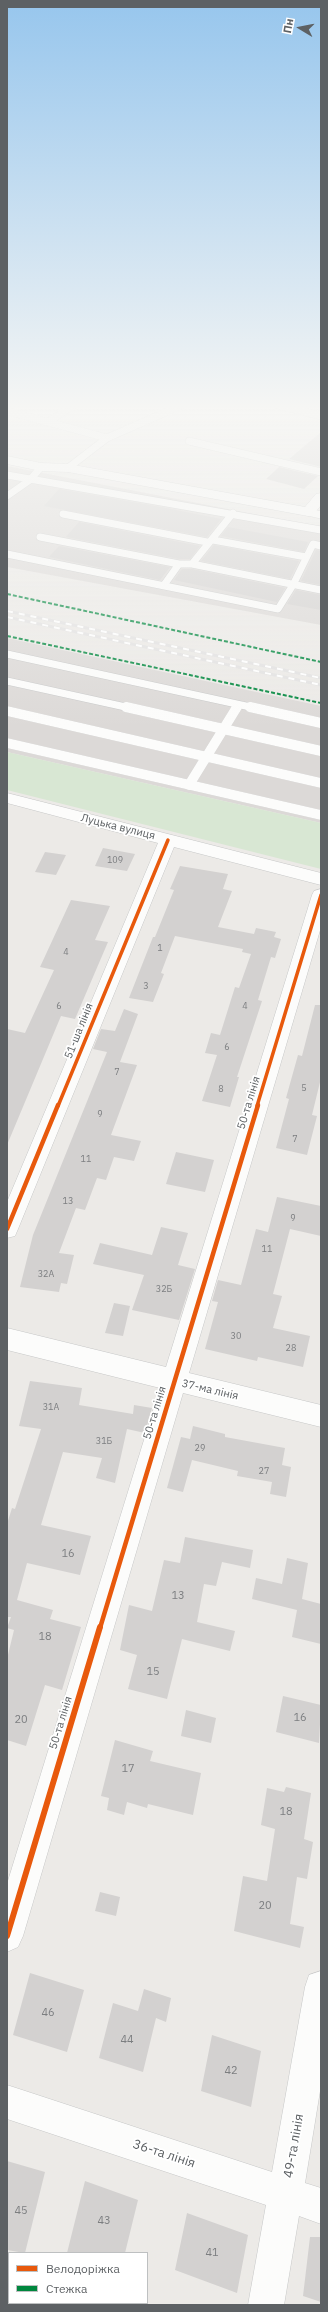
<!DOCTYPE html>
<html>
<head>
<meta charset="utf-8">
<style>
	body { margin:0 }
	#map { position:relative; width:328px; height:2312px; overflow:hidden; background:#eceae7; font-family:"IBM Plex Sans",sans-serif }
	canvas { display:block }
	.frame { position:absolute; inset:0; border:8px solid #5d6164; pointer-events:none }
	.legend { position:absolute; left:8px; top:2252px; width:140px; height:52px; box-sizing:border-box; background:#fff; border:1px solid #bec0c1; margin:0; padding:5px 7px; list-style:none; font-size:12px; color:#5d6164 }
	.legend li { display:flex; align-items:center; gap:8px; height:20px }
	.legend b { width:20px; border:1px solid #bec0c1 }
	.north { position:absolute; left:280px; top:8px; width:40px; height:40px; -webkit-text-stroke:3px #fff; paint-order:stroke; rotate:280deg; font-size:11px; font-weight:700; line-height:16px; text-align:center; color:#5d6164 }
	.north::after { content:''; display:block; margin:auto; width:14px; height:18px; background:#5d6164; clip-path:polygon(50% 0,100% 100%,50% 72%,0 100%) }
</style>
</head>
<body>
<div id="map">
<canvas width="328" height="2312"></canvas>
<div class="frame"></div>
<ul class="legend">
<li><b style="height:5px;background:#e8590c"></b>Велодоріжка</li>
<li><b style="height:5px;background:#00873e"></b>Стежка</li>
</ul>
<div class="north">Пн</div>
</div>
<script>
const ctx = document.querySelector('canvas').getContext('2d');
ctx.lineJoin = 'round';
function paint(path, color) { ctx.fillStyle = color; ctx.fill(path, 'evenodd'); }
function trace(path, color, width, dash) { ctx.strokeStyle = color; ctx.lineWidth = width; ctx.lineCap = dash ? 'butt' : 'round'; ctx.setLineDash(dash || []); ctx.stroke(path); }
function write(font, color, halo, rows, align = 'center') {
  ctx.font = font + ' "IBM Plex Sans",sans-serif'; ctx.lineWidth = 3.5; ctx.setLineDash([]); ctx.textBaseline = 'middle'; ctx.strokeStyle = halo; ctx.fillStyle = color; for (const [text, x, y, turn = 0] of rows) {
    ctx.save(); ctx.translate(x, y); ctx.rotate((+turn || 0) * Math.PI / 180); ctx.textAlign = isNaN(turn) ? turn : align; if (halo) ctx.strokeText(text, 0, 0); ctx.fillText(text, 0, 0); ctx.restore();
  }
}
const industrial = new Path2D(`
	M7,466l314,61v98l-314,-58z
	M7,638l314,68v117l-314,-71z`);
const green = new Path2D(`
	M7,752l314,71v46l-314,-79z`);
const building = new Path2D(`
	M321,432v35l-32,-8z
	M279,467l39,9 -14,13 -38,-10z
	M59,489l102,18 60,12 -14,18 -163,-31z
	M79,522l121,24 -10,13h-11l-113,-22z
	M228,527l80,15 -4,10 -83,-16z
	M214,545l85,16 -9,18 -89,-18z
	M59,546l111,21 -10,13 -111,-23z
	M316,550l5,1v34l-20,-4z
	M182,569h10l93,19 -8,14 -103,-22z
	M296,590l25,5v15l-34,-6z
	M103,848l32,6 -8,17 -32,-5z
	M45,852l21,3 -10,20 -21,-3z
	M180,866l48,8 -5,15 9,2 -14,36 36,7 2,-6 20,4 -2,5 7,2 -6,19 -4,-1 -13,43 4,1 -25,76h2l-9,30 -28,-6 15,-46 -12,-2 6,-20 9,2 15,-48 4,1 12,-34 -9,-2 1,-3 -68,-13 -14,37 3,1 -11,28 -24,-4 24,-61h2l19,-47 -4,-1z
	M71,900l39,6 -15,34 13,2 -33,77 -14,-3 -54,129v-116l18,4 29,-63 -14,-3z
	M315,1005h6v73l-9,37 5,1 -10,39 -31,-7 13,-49 -3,-1 12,-43 4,1z
	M124,1009l14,5 -18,48 17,3 -26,70 30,6 -7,20 -20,-4 -8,23 -9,-2 -12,32 -9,-2 -17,45 15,2 -7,29 -6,-1 -2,9 -39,-5 13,-52 74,-183 -14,-3 8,-20 14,2z
	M176,1152l38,8 -9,32 -39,-8z
	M277,1197l44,9v30l-31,-7 -17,65 9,2 -9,32 37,8 -7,31 -45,-10 -1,4 -52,-12 13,-47 -6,-1 6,-21 23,5 15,-56 12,3z
	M161,1227l27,6 -10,32 17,4 -16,51 -47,-10 12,-35 -51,-11 7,-21 52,12z
	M114,1303l16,3 -7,30 -18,-3z
	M30,1381l52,7 -3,17 54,9 1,-9 18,3 -7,25 -18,-4 -12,54 -19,-5 6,-20 -39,-6 -22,73 50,11 -11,39 -53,-12 -10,37 36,10 -3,9 31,8 -19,63 -17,-5 -19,61 -19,-6v-81l7,-29 -7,-2 4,-11h-4v-93l5,-16 3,1 26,-80 -22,-3z
	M193,1426l32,8v3l60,11 -3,17 9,2 -5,30 -16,-3 2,-12 -35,-6 1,-5 -46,-11 -9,32 -16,-4 14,-51 9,2z
	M185,1537l68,13 -3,18 -28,-6 -6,24 -12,-2 -7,38 38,9 -5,20 -48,-12 -15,60 -39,-10 9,-34 -17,-5 9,-45 23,6 12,-51 16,3z
	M287,1558l21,5 -6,36 19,5v40l-29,-7 5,-27 -45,-11 4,-21 26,6z
	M283,1696l38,9 -2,38 -43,-11z
	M186,1710l30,8 -5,25 -30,-7z
	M115,1740l38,11 -3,10 51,12 -8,42 -45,-11 -1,4 -20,-6 -3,13 -17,-5 2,-12 -8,-2z
	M286,1787l25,6 -7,46 9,3 -6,37 -10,-2 -7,47 14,3 -4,21 -66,-17 9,-55 24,5 8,-52 -14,-4 6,-37 17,4z
	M100,1892l20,5 -4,19 -21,-5z
	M30,1973l54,17 -17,62 -54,-17z
	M144,1989l27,9 -5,24 -10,-4 -13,54 -44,-14 14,-55 25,8z
	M212,2035l49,16 -10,56 -50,-16z
	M7,2161l38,11 -20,81 -18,-3z
	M85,2181l53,19 -13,53h-58z
	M187,2213l61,22 -11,58 -62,-23z
	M310,2237h11v65l-18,-6z`);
const laneFar1 = new Path2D(`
	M278,405l43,11
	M7,411l100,27
	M48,422l26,-17
	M189,441l132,31
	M68,468l39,-30 75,-33
	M7,475l314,55
	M7,496l23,-16 11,-13
	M308,512l13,3
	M63,514l144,28
	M40,537l139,27
	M213,540l93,17
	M7,554l271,55 15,-24 20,-41 8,2
	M192,564l129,26
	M164,585l15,-21h13l41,-51
	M7,654l248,54
	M7,681l123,27
	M236,708l2,-3`);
const lane = new Path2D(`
	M126,707l195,44
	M250,707l71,16
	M7,711l314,72
	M7,743l314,72
	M189,785l48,-78`);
const street = new Path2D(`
	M7,456l34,7 27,1 237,43 11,-13 5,-1v12l-8,10 -5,1 -240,-44 -27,-1 -34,-7z
	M7,793l314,80v12l-147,-38 -156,382 -3,7 -8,2v-36l151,-359 -151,-40z
	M321,889v38l-132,446 132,32v22l-138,-34 -160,543 -5,11 -11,5v-68l153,-496 -153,-38v-22l159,39 146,-472 2,-4z
	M321,1971v114l-16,98 16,5v36l-22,-8 -15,89h-36l18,-100 -259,-86v-34l265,87 33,-185 4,-12z`);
const rail = new Path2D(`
	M7,611l314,67
	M7,617l314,68`);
const quiet = new Path2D(`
	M7,594l314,68
	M7,636l314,67`);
const cyclewayFar2 = new Path2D(`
	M58,1106l110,-266
	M257,1106l64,-211`);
const cyclewayFar1 = new Path2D(`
	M7,1229l51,-124
	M100,1628l158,-523`);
const cycleway = new Path2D(`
	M7,1936l93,-309`);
const numberNames = [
	["109",115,860],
	["1",160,948],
	["4",66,952],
	["3",146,986],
	["6",59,1006],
	["4",245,1006],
	["6",227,1047],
	["7",117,1072],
	["5",304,1088],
	["8",221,1089],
	["9",100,1114],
	["7",295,1139],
	["11",86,1159],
	["13",68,1201],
	["9",293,1218],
	["11",267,1249],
	["32А",46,1274],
	["32Б",164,1289],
	["30",236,1336],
	["28",291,1348],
	["31А",51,1407],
	["31Б",104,1441],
	["29",200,1448],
	["27",264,1471]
];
const streetNames = [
	["Луцька вулиця",118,827,14],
	["51-ша лінія",79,1031,-68],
	["50-та лінія",249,1103,-73],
	["37-ма лінія",210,1390,13],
	["50-та лінія",155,1413,-73],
	["50-та лінія",61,1723,-73]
];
const nearNumbernames = [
	["16",68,1554],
	["13",178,1596],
	["18",45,1637],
	["15",153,1672],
	["16",300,1718],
	["20",21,1720],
	["17",128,1769],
	["18",286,1812],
	["20",265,1906],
	["46",48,2013],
	["44",127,2040],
	["42",231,2071],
	["45",21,2211],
	["43",104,2221],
	["41",212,2253]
];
const nearStreetnames = [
	["49-та лінія",294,2146,-80],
	["36-та лінія",164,2154,18]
];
paint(industrial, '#dcd9d7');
paint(green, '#d8e7d3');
paint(building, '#d3d1d0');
trace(laneFar1, '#c6c7c7', 8);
trace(lane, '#c6c7c7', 10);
trace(street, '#c6c7c7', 1);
trace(laneFar1, '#fcfcfb', 7);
trace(lane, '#fcfcfb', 10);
paint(street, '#fcfcfb');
trace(rail, '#e3e2e2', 3);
trace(rail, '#fff', 2, [6]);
trace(quiet, '#00873e', 2, [4, 2]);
trace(cyclewayFar2, '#e8590c', 3.5);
trace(cyclewayFar1, '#e8590c', 4.5);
trace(cycleway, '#e8590c', 6);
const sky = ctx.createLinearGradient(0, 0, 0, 728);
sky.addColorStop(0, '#97c6ed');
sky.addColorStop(0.56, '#f6f6f4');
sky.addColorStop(1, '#f6f6f400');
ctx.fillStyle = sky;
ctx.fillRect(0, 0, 328, 728);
write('9px', '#7c7e80', null, numberNames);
write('11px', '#5d6164', '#fff', streetNames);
write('11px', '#7c7e80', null, nearNumbernames);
write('13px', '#5d6164', '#fff', nearStreetnames);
</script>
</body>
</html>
